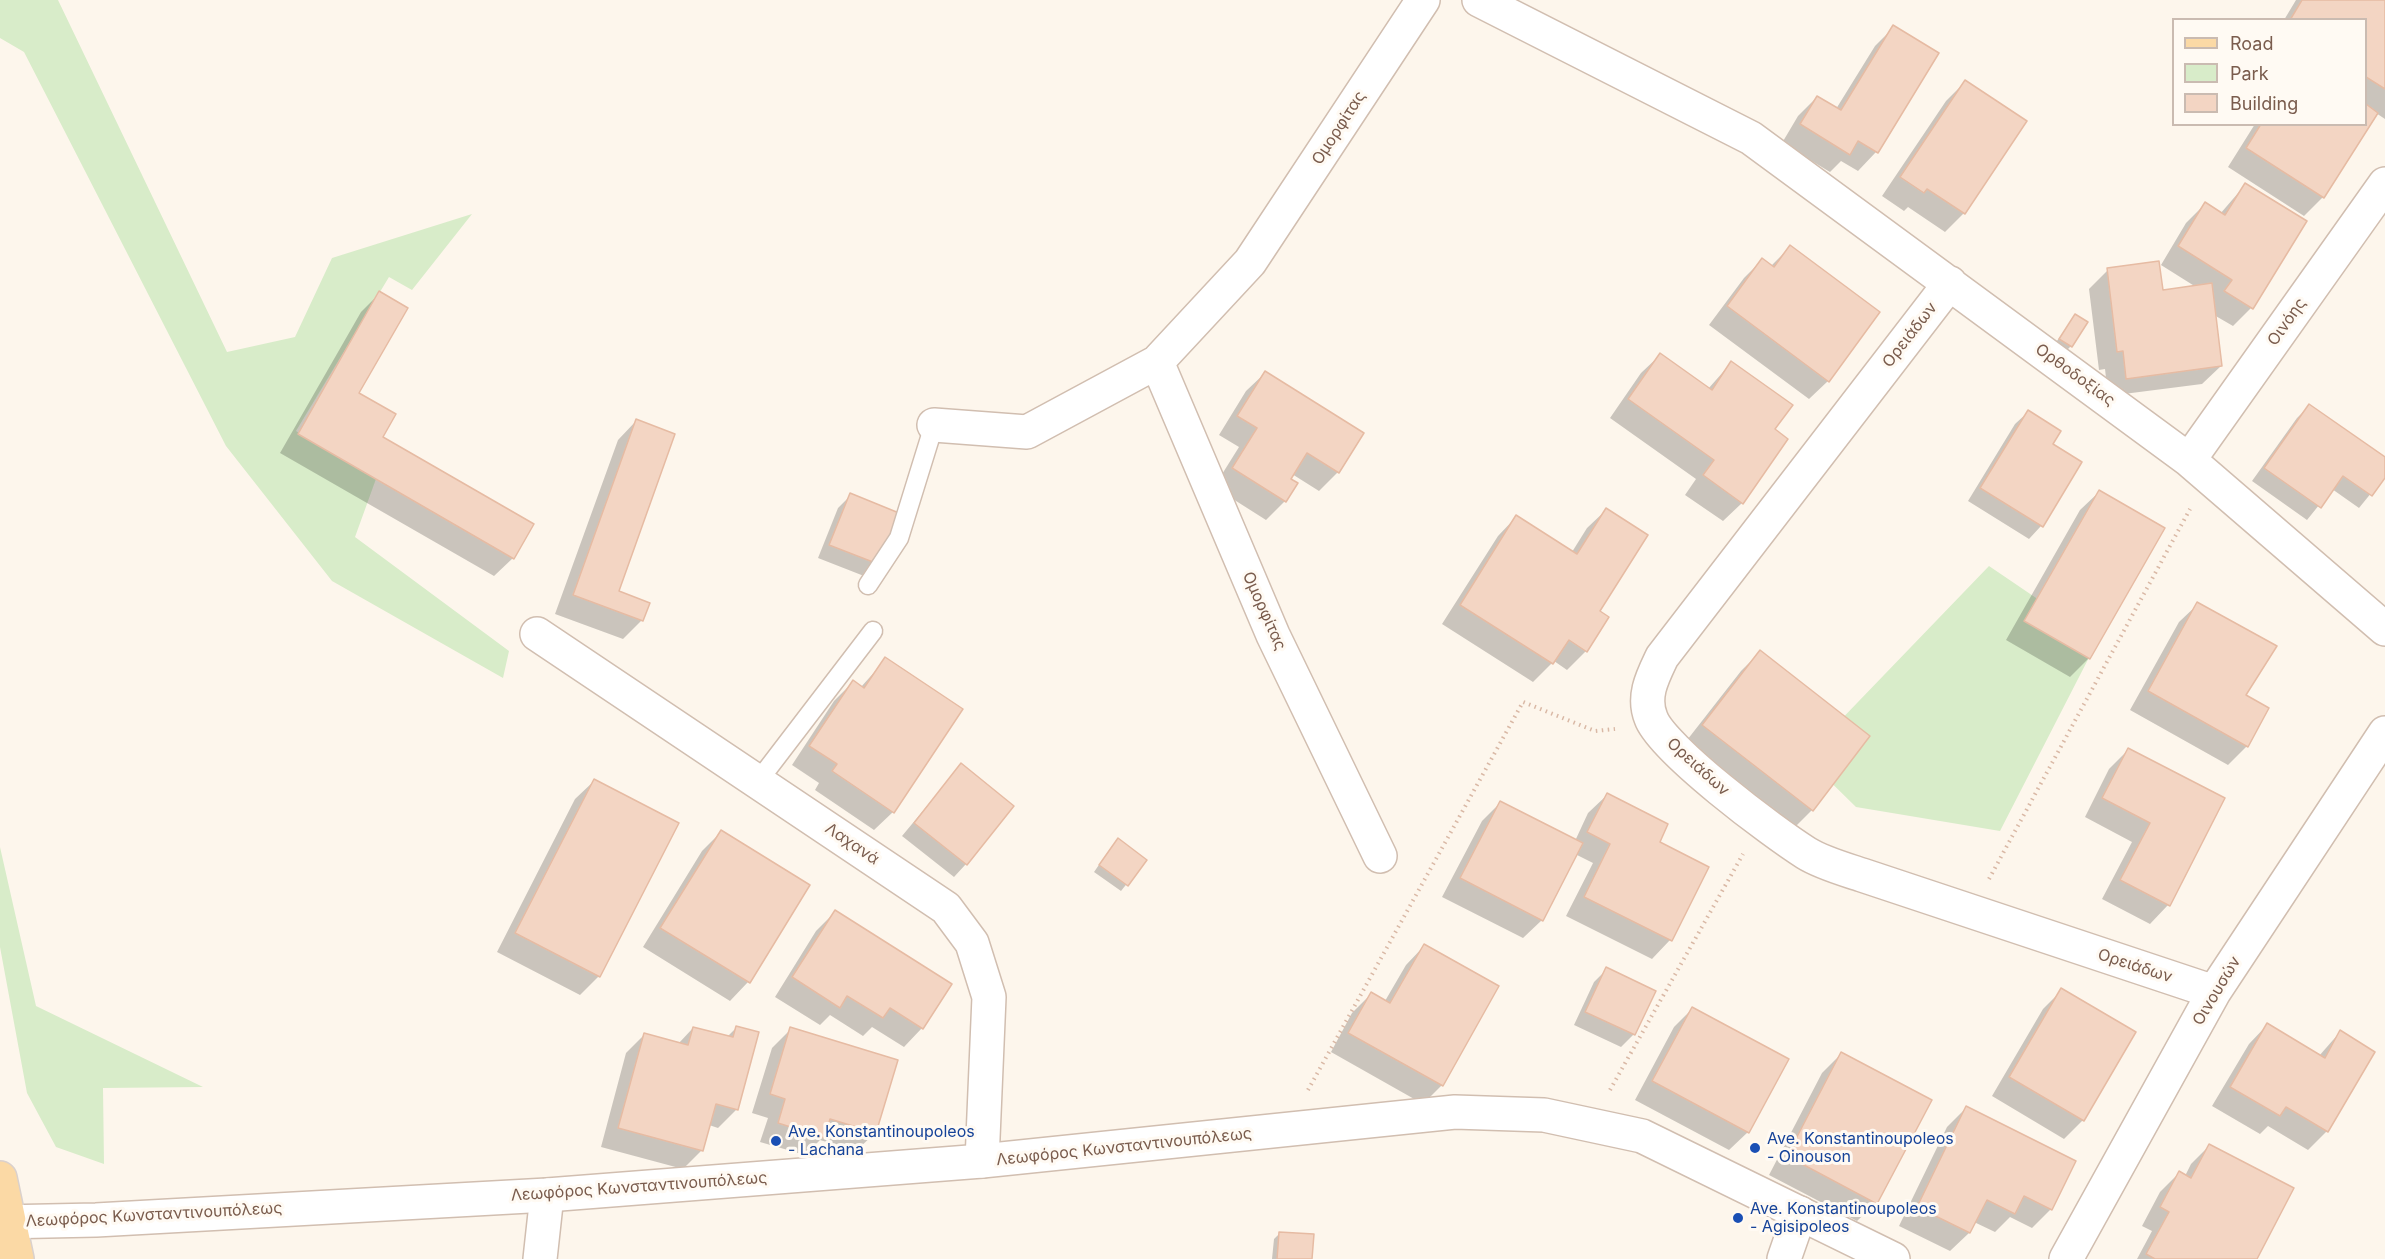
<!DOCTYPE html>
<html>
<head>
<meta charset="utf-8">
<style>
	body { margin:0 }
	#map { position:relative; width:2385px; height:1259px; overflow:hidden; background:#fdf6ec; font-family:Inter,sans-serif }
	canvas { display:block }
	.legend { position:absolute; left:2172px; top:18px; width:195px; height:108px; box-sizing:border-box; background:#fffaf3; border:2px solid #cabbb1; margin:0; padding:8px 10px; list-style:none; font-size:18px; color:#7a5c4d }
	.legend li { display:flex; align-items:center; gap:12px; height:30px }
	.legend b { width:30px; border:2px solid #cabbb1 }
</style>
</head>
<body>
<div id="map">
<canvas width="2385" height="1259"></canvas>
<ul class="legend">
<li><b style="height:8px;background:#fbd9a5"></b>Road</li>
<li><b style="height:16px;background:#d8ecc9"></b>Park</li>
<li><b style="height:16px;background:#f3d5c3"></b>Building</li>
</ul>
</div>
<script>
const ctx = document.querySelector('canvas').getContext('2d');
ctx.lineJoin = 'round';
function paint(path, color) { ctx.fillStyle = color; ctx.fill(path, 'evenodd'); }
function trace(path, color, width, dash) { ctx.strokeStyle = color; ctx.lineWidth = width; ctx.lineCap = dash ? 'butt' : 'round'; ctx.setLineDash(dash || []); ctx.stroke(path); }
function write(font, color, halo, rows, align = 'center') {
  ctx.font = font + ' Inter,sans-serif'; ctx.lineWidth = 6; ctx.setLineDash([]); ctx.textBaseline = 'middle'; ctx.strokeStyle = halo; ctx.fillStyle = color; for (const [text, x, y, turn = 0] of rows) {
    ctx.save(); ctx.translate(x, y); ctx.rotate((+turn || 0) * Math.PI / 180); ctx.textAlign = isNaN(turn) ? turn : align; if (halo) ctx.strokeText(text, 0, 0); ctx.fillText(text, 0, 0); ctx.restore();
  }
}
const green = new Path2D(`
	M0,0h58l169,352 68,-15 37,-79 140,-44 -60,76 -23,-13 -93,154 80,48 -21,58 154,114 -6,27 -171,-97 -106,-135 -202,-394 -24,-14z
	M1989,566l109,74 -98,191 -144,-24 -51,-50z
	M0,847l36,159 167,81 -100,1 1,76 -48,-17 -29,-54 -27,-146z`);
const shadow = new Path2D(`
	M2296,0h89v119l-9,-6 -53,84 -19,19 -76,-49 27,-43h111v-104h-82z
	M1894,27l43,26 -61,99 -18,19 -17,-10 -11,11 -48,-29 16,-27 19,-19 19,12 39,-63z
	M1965,82l-1,131 -19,19 -37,-25 -4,4 -22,-15 64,-95z
	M2245,185l6,123 -18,18 -19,-11 7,51 -19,18 -94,12 -3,-27 -6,1 -10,-81 19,-19 53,22 35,-5 -35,-22 25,-42 19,-19 15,10z
	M1790,247l38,134 -19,18 -100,-74 35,-47 18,-18 9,6z
	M380,293l-23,100 24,44 132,121 -19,18 -214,-123 81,-141z
	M2075,316l-4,30 -6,6 -11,-7z
	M1660,355l48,34 23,-26 42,67 -31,73 -19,18 -38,-26 11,-16 -86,-61 31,-45z
	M1265,373l73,99 -19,19 -27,-17 -3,5 7,4 -11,18 -19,19 -52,-33 25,-40 -20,-12 27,-44z
	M2309,406l76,53v17l-26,32 -27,-19 -25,31 -55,-39 45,-63z
	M2028,412l23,33 29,18 -39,63 -12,13 -61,-38 47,-77z
	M636,421l-19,171 25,28 -19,19 -68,-25 63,-174z
	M2099,492l-10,166 -19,19 -64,-37 74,-130z
	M851,495l26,68 -13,13 -46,-18 20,-50z
	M1606,510l-8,102 -12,39 -19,19 -13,-9 -21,21 -91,-58 56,-88 18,-19 56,35 15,-24z
	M2198,604l46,91 3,51 -19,19 -98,-55 49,-88z
	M1760,652l52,158 -19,19 -109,-85 57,-73z
	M886,659l7,153 -19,18 -59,-40 4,-7 -27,-18 42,-64 19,-19 8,5z
	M2128,750l95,49 -55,106 -18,19 -48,-25 30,-57 -47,-25 24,-48z
	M961,765l5,99 -12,13 -52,-41z
	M594,781l5,195 -19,19 -83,-43 78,-153z
	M1607,795l51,47 49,26 -37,72 -18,19 -86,-43 27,-53 -18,-9 -33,66 -19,18 -81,-41 40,-76 19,-19 74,39 13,-28z
	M721,832l87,54 -60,96 -18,19 -87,-54 59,-96z
	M1112,846l33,15 -24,30 -27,-19z
	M835,912l87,116 -18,19 -32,-20 -9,9 -33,-21 -10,10 -45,-28 41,-66z
	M1424,946l73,40 -55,99 -19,19 -92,-52 21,-39 19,-19 14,7 21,-36z
	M1607,969l27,65 -13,13 -47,-22 20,-43z
	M2062,990l21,130 -19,19 -72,-43 51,-87z
	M1693,1008l55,124 -19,18 -94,-50 39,-73z
	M2267,1025l52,31 21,-24 -13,99 -19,19 -40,-24 -8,8 -48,-28 37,-62z
	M693,1028l34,9 9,-9 1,81 -19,19 -9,-3 -7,25 -19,19 -82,-22 25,-94 18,-18 34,9z
	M791,1029l106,32 -22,72 -19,18 -36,-11 -15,15 -45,-13 8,-24 -16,-5 20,-65z
	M1841,1054l35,149 -19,18 -88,-46 53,-102z
	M1966,1108l85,101 -19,19 -22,-11 -15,15 -21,-10 -5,11 -19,18 -51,-25 48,-99z
	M2209,1146l46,113h-118l15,-28 -10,-5 18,-34 19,-19 6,3 6,-12z
	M1280,1233l31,26h-39l2,-20z`);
const building = new Path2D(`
	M2302,0h83v89l-19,-12v-57h-76z
	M1893,25l46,28 -61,100 -20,-12 -8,14 -50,-31 17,-28 24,14z
	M1965,80l62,41 -62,93 -38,-25 -3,4 -24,-16z
	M2366,104l12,9 -54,85 -78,-50 15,-24h105z
	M2245,183l62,38 -54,88 -29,-18 8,-11 -54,-34 27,-44 20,13z
	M1790,245l90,67 -51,70 -102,-76 35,-48 12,9z
	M2159,261l4,29 49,-7 10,83 -96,13 -3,-28 -6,1 -10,-84z
	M379,291l29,17 -49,85 37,21 -13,23 151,87 -20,35 -216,-125z
	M2075,314l13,8 -16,25 -13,-8z
	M1660,353l52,37 19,-29 62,44 -18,24 13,10 -45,65 -40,-29 11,-15 -86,-61z
	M1265,371l99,62 -25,40 -32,-20 -16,26 7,4 -12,19 -54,-34 25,-40 -20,-12z
	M2309,404l76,53v21l-13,18 -29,-20 -22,32 -57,-40z
	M2028,410l33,21 -8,13 29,18 -39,65 -63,-39z
	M636,419l39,15 -56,157 31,12 -7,18 -70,-26z
	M2099,490l66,38 -75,131 -66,-38z
	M850,493l49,20 -21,51 -49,-19z
	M1606,508l42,27 -48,76 9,6 -22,35 -18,-12 -16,24 -93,-59 56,-90 61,39z
	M2197,602l80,44 -31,49 23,13 -21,39 -100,-56z
	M1760,650l110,86 -57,75 -111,-86z
	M885,657l78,52 -69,104 -62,-42 5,-7 -28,-18 44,-66 11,8z
	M2128,748l97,50 -55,108 -50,-26 30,-57 -48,-25z
	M961,763l53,43 -47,59 -53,-42z
	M594,779l85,44 -79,154 -85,-44z
	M1607,793l61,31 -8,18 49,25 -37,74 -88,-44 26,-53 -23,-12z
	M1500,801l83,42 -40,78 -83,-43z
	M721,830l89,55 -60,98 -90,-55z
	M1118,838l29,22 -19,26 -29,-21z
	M835,910l117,74 -29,45 -33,-21 -7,10 -36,-22 -7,12 -48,-31z
	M1424,944l75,42 -56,100 -95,-53 23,-41 19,11z
	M1606,967l50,24 -21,44 -50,-23z
	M2061,988l75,44 -52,89 -75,-44z
	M1692,1007l97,52 -40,74 -97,-52z
	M2267,1023l58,35 15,-28 35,22 -47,80 -42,-25 -6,9 -50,-29z
	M736,1026l23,6 -21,78 -22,-6 -13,47 -85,-23 26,-95 44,12 5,-18 40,10z
	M790,1027l108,33 -22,73 -46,-14 -5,19 -47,-15 7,-24 -15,-5z
	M1841,1052l91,48 -55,104 -90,-48z
	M1966,1106l110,55 -24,49 -28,-14 -9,18 -28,-14 -17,33 -53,-26z
	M2209,1144l85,44 -37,71h-102l-9,-5 23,-42 -9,-5 19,-36 12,7z
	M1279,1232l35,2 -2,25h-35z`);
const path = new Path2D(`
	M1989,879l201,-370
	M1308,1090l215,-388 72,29 20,-2
	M1610,1090l133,-236`);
const service = new Path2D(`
	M868,585l31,-47 35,-113
	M759,780l114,-149`);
const minor = new Path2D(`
	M1479,0l272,138 438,322 196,169
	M1950,283l-288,374c-9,19 -20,39 -11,61 11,31 123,115 155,135 16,10 38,16 56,22l352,117
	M1157,362l116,273 107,221
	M934,425l93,7 130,-70 93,-100 173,-262
	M2189,460l196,-276
	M537,634l409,274 26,35 17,54 -7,164
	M540,1259l7,-64
	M1784,1259l16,-46
	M2066,1259l148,-267 171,-259`);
const tertiary = new Path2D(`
	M0,1222l96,-2 451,-25 435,-34 473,-49 89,3 98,21 251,123`);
const primary = new Path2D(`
	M0,1178l17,81`);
const markers = [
	[776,1141,6,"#1a4fb4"],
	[1755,1148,6,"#1a4fb4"],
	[1738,1218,6,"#1a4fb4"]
];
const streetNames = [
	["Ομορφίτας",1339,128,-57],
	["Οινόης",2287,322,-55],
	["Ορειάδων",1910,335,-52],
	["Ορθοδοξίας",2075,375,36],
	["Ομορφίτας",1264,611,66],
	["Ορειάδων",1698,767,42],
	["Λαχανά",852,844,34],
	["Ορειάδων",2135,966,18],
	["Οινουσών",2217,991,-59],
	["Λεωφόρος Κωνσταντινουπόλεως",1124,1147,-6],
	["Λεωφόρος Κωνσταντινουπόλεως",639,1187,-4],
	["Λεωφόρος Κωνσταντινουπόλεως",154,1215,-3]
];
const transitNames = [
	["Ave. Konstantinoupoleos",788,1132],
	["- Lachana",788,1150],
	["Ave. Konstantinoupoleos",1767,1139],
	["- Oinouson",1767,1157],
	["Ave. Konstantinoupoleos",1750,1209],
	["- Agisipoleos",1750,1227]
];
paint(green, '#d8ecc9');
paint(shadow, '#0003');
paint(building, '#f3d5c3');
trace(building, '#e6bba3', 1.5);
trace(service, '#d1beb0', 21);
trace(minor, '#d1beb0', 36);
trace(tertiary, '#d1beb0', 36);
trace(primary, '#dad1cd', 36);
trace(path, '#d9b8a5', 4, [1.5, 4.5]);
trace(service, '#fff', 18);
trace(minor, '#fff', 33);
trace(tertiary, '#fff', 33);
trace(primary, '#fbd9a5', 33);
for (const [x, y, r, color] of markers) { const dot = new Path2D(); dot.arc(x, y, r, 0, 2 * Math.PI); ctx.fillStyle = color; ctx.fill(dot); trace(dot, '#fffaf3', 2); }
write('16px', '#7a5c4d', '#fffaf3', streetNames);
write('16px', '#164399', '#fffaf3', transitNames, 'left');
</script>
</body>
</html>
